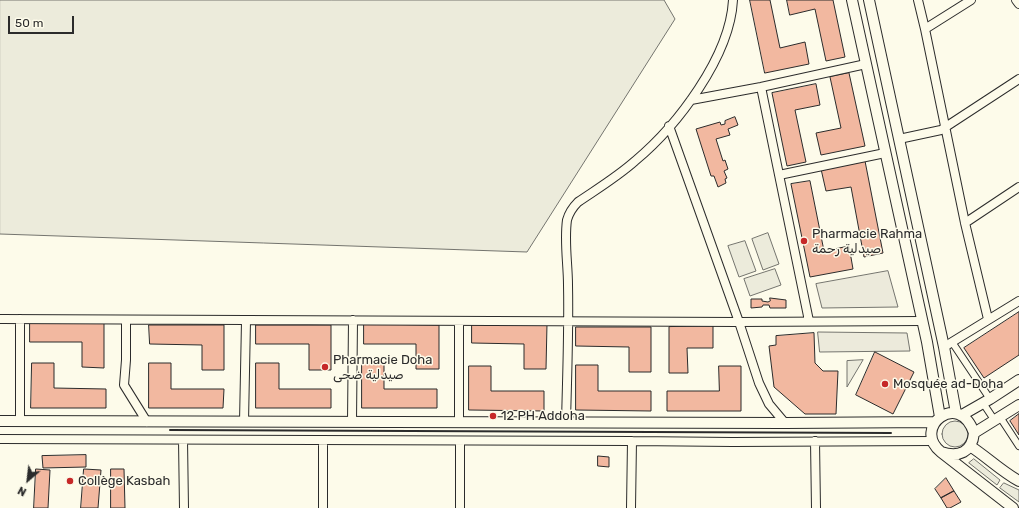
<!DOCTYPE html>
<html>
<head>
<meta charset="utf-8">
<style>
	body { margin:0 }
	#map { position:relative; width:1019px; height:508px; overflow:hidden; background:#fdfbea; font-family:Rubik,sans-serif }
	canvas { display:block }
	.north { position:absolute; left:8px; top:460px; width:40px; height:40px; -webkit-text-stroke:3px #fdfbea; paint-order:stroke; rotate:208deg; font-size:11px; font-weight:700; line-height:16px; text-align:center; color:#2b2b2b }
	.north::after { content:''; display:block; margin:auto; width:14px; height:18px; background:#2b2b2b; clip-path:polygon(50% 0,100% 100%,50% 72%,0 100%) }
	.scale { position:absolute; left:8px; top:16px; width:66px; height:18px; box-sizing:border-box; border:2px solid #2b2b2b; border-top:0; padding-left:5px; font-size:12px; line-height:14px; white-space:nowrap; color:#2b2b2b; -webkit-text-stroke:3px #fdfbea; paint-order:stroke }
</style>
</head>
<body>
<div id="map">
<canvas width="1019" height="508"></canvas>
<div class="north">N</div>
<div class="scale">50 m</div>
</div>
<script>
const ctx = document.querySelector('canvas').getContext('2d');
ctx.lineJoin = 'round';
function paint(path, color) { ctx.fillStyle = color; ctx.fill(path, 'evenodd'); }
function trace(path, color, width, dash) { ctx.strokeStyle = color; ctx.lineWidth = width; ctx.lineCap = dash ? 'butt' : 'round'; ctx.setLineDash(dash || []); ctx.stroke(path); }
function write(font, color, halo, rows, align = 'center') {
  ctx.font = font + ' Rubik,Cairo,sans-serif'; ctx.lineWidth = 3; ctx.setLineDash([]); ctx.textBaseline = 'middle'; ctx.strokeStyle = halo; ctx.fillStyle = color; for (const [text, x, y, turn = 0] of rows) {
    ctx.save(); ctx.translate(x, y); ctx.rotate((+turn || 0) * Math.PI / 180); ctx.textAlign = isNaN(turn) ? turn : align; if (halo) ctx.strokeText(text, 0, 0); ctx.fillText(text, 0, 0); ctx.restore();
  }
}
const green = new Path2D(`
	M0,0h664l11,19 -148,233 -527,-18z
	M768,233l11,31 -16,6 -11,-31z
	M745,241l11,30 -17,6 -11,-31z
	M775,269l6,16 -31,11 -6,-17z
	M863,360l-16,27v-26z
	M942 434a13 13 0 1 1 26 0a13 13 0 1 1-26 0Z
	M974,459l26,21 -3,5 -28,-22z
	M1004,483l15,7v12l-19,-14z`);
const parking = new Path2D(`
	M888,271l10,36 -76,1 -6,-24z
	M818,332l89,1 3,18 -90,1z`);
const building = new Path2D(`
	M750,0h20l10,48 25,-6 4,22 -44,9z
	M787,0h46l12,57 -19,4 -11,-52 -25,6z
	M849,73l16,73 -44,9 -5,-22 25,-5 -11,-51z
	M816,84l4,21 -25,5 11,52 -19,4 -15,-73z
	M735,117l3,8 -10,4 2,6 -14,4 7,22 2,-1 3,9 -4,2 3,7 -2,1 1,4 -8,4 -4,-11h-3l-15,-47 24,-7 1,3 4,-1v-3z
	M865,161l18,92 -19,4 -13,-70 -25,4 -5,-22z
	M810,181l14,70 25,-5 4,23 -43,8 -19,-93z
	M770,298l16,2v8h-16l-1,-3h-6l-1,2 -11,1v-9h11v2l6,1 2,-1z
	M1019,312v43l-35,23 -20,-30z
	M30,322l74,1v45l-22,-1v-25h-52z
	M364,324l75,1v44h-23v-25h-52z
	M472,324h75l-1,45h-22v-25l-52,-1z
	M149,325h75v45h-22v-25l-52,-1z
	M256,325h75v45h-22v-26h-53z
	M713,326v22h-26l1,25h-19v-46z
	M576,327h75v45h-22v-25l-53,-1z
	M814,333l1,30 8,8h15l-2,43h-31l-31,-27 -5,-41 7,-1v-9z
	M875,352l39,20 -21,42 -37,-19z
	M32,363h22v25l52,1v19h-75z
	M149,363h22v26h53l-1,19h-74z
	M256,363h23v26h52v19h-75z
	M362,363h22v26h53v19h-75z
	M576,365h22v26h53v20l-75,-1z
	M469,366h22v25h53v20l-75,-1z
	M719,366h22v45h-74v-20h52z
	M1019,414v21l-9,-14z
	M86,455v12l-43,1 -1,-12z
	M598,456l11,1v10l-11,-1z
	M36,469l14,1 -2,38h-14z
	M84,469l17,1 -3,38h-17z
	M111,469h13l1,39h-14z
	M946,478l8,13 -13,7 -6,-9z
	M954,491l7,11 -11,6h-3l-6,-10z`);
const pedestrian = new Path2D(`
	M952,342l38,57
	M983,403l12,18
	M1000,417l19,29`);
const minor = new Path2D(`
	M918,0l7,29
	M971,0l-46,29 40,194 23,96
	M1016,0l3,4
	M761,87l48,234
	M691,100l70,-13 105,-23
	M669,126l70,196 20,61 10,21 16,19
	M899,139l42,-9 78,-51
	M779,175l106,-22
	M965,223l54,-36
	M0,319l739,3 183,-1
	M126,320v40l-2,25 23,37
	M944,347l75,-46
	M20,421v-102
	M352,421l1,-101
	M244,422l2,-101
	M459,422v-101
	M566,423c1,-46 3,-92 2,-138 0,-21 -4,-43 -1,-65 2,-7 5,-12 11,-18 19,-13 39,-25 57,-41 42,-35 95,-104 98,-161
	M0,439l632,2 101,1 200,-1
	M183,440l1,68
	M815,441l1,67
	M323,508v-68
	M460,508v-67
	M631,508l1,-67`);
const tertiary = new Path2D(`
	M852,0l75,342 13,75
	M869,0l75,347 12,66
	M962,415l28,-16 29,-19
	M0,421l785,2 150,-1
	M974,433l45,-28
	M970,446c17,11 31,25 49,35
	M941,452c18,6 31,0 33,-19 -15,-44 -63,-5 -33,19l72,56`);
const wall = new Path2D(`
	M170,430l721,3`);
const markers = [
	[804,241,4,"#c62828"],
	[325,367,4,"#c62828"],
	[885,384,4,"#c62828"],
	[493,416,4,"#c62828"],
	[70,481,4,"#c62828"]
];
const poiNames = [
	["Pharmacie Rahma",812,234],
	["صيدلية رحمة",812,249],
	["Pharmacie Doha",333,360],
	["صيدلية ضحى",333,375],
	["Mosquée ad-Doha",893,384],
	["12 PH Addoha",501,416],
	["Collège Kasbah",78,481]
];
paint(green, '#ecebdb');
trace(green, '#74746e', 1);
paint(parking, '#eceadb');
trace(parking, '#74746e', 1);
paint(building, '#f2b8a0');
trace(building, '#2b2b2b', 1);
trace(pedestrian, '#2b2b2b', 8);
trace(minor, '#2b2b2b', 10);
trace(tertiary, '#2b2b2b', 12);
trace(pedestrian, '#fdfbea', 6);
trace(minor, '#fdfbea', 8);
trace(tertiary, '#fdfbea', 10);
trace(wall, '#2b2b2b', 2);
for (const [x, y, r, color] of markers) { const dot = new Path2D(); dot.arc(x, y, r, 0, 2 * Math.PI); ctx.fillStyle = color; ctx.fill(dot); trace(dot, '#fdfbea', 1.5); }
write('13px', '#2b2b2b', '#fdfbea', poiNames, 'left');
</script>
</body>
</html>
